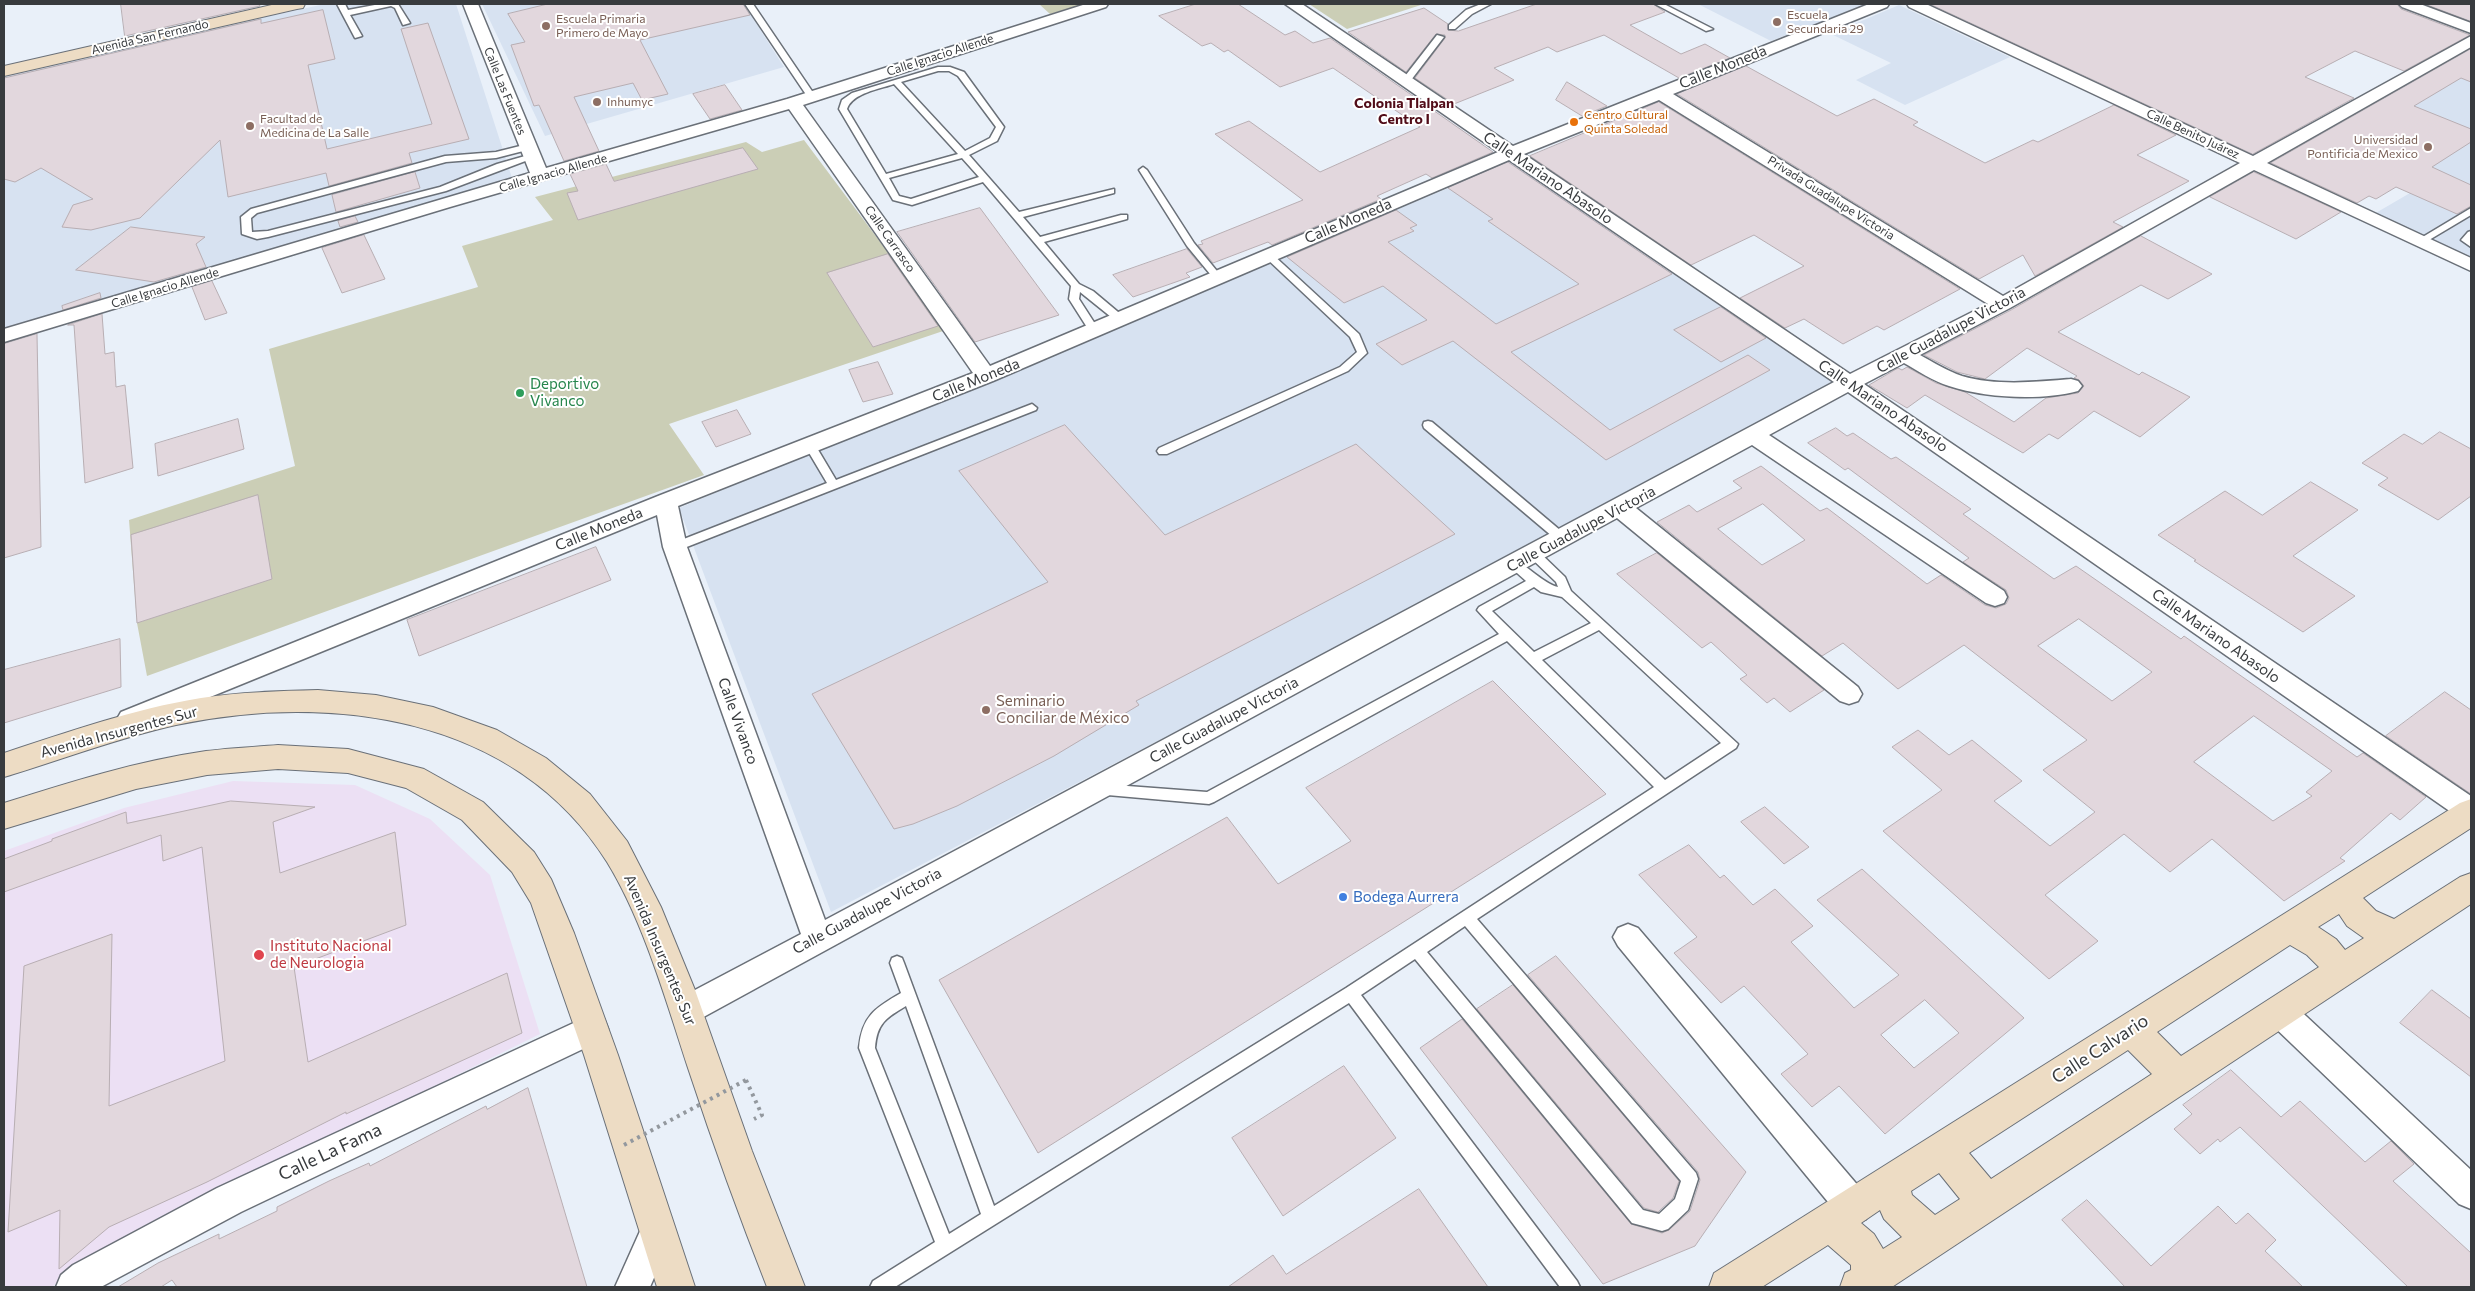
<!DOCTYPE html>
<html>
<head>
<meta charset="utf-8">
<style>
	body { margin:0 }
	#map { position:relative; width:2475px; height:1291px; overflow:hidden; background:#e9f0f9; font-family:Commissioner,sans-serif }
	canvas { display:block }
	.frame { position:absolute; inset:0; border:5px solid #383b3e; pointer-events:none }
</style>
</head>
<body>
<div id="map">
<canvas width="2475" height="1291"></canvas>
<div class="frame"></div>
</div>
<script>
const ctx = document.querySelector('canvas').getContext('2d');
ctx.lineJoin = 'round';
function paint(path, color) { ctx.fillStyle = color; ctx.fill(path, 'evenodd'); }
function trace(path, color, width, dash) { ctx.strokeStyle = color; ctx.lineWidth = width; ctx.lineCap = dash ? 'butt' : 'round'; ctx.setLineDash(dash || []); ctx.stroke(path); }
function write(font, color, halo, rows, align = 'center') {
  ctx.font = font + ' Commissioner,sans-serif'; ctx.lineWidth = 4; ctx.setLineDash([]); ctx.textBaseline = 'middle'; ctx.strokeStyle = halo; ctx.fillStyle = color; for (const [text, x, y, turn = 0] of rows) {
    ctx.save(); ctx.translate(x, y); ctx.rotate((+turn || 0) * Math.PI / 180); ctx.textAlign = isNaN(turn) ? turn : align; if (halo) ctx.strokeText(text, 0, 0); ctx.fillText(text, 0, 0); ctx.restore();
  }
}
const built = new Path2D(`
	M325,4h131l56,174 -508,154v-258z
	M482,4h262l40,63 -239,69z
	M1698,4h168l-95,37z
	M1899,5l72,34 39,18 -105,48 -49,-25 35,-17 -60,-29z
	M2471,49v209l-97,-44 36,-21 -73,-66z
	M1516,160l325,223 -1010,529 -152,-404z`);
const medical = new Path2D(`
	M233,781l122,4 75,34 60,56 50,159 -391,193 -76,41 -21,19h-48v-436l120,-43z`);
const green = new Path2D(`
	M1039,4h45l-34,10z
	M1309,4h115l-77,25z
	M804,140l142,190 -277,94 35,51 -557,201 -10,-53 -8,-103 166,-54 -26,-117 209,-62 -16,-41 91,-26 -18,-23 211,-55 16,10z`);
const building = new Path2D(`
	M121,4h138l1,2 -135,30z
	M548,4h195l7,11 -110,25 28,54 -26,6 -9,-17 -59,14 25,54 -35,10 -25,-56 -5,1 -23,-61 14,-3 -17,-28z
	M1196,4h42l47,31 10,-4 18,12 17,-5 163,114 -61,26 -6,-4 -49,22 4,3 -109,46 -4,-3 -55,21 -15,-18 5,-1 -2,-3 102,-41 -88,-66 34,-13 71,51 100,-45 -87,-59 -53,19 -52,-37 -4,2 -13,-9 -9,3 -43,-30z
	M1537,4h116l12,8 -35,13 51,29 24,-10 25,14 -51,20 -75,-43 -47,17 -9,-5 -54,21 20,12 -60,24 -39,-26 30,-40v-3l-9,-1 -30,38 -58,-40 76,-24 24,16v6l10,1z
	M1930,4h467l4,5 69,26 -66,36 -49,-20 -50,26 49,21 -101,56z
	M2425,4h46v17z
	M323,10l12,49 -27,6 19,84 105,-25 -31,-95 27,-6 41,116 -60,14 3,10 -83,23 -3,-13 -98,24 -8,-57 -80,78 -49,12 -29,-3 11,-22 20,-6 -52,-31 -26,14 -11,-3v-101l257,-59v4z
	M2471,49v33l-10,-4 -47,28 57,23v13l-39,25 39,18v21l-14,8 -61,-27 -20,12 -7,-3 -12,7 -86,-40z
	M1746,66l91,50 37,-17 44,23 -5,3 72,38 48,-23 5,2 76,-37 62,30 -39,20 52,26 -76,41 10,5 -88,49 -12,-21 -44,24 -302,-185z
	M1567,82l40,24 -25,10 -26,-16z
	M725,85l17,25 -32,9 -17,-25z
	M1659,102l301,187 -76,41 -7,-4 -34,18 -39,-25 -19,9 -45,-30 64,-32 -50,-31 -63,30 -161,-109z
	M743,148l15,21 -180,51 -11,-27 11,-2 -8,-17 36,-10 8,17z
	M1508,162l164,112 -161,78 99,78 138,-75 22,15 -164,90 -153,-119 -51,24 -26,-21 51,-24 -44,-34 -39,17 -57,-46 109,-47 21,15 -7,3 4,3 -26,11 108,82 83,-40 -91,-63 5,-2 -45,-31z
	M415,172l5,16 -84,24 -4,-17z
	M2254,172l87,40 -45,27 -86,-42z
	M980,208l79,107 -84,27 -78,-110z
	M355,216l3,6 -18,5 -2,-6z
	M131,227l74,10 -9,7 10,23 -52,15 -78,-12z
	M364,235l21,44 -43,14 -20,-45z
	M2141,236l71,38 -44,25 -27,-14 -83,47 81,43 3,-3 48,25 -50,40 -46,-26 -36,28 -9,-5 -26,19 -98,-58 -18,13 -38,-23 29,-17 4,2 5,-3 29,16 29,9 49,30 32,-24 32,-5 6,-7 -5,-6 -5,-2 3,-2 -50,-28 -42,31 -28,-7 -33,-17 87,-45z
	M1187,249l15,18 -16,6 4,4 -57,20 -20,-22z
	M888,254l50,72 -65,21 -46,-74z
	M212,281l15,32 -22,7 -13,-33z
	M100,293l1,5 -38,12 -1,-4z
	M1721,307l45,31 -45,24 -47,-32z
	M102,314l3,40 9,-2 2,35 9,-2 8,83 -48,15 -11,-158h-6z
	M37,334l4,213 -37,11v-214z
	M878,362l15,32 -30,8 -14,-32z
	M737,410l14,24 -35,13 -14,-25z
	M238,419l6,30 -86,27 -3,-32z
	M1065,425l100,110 191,-91 99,90 -319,167 3,4 -85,51 -97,50 -44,18 -19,5 -82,-135 236,-112 -89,-111z
	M1836,428l11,8 6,-3 38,26 5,-2 75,52 -8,5 91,65 22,-13 105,73 3,-3 173,121 6,-4 63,44 -26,23 -9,-7 -51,45 5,3 -61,40 -72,-62 -42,33 -46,-38 -79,61 53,46 -49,38 -166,-148 59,-41 -50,-43 26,-17 31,25 23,-15 50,41 -28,20 56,45 45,-34 -52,-42 44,-30 -123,-95 -66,44 -55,-46 -21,13 -165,-134 32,-17 8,7 45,-24 -9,-7 28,-15 59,45 7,-3 100,76 14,-9 44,30 11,3 10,-4 3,-6 -3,-8 -43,-28 6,-4 -121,-90 -3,2 -37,-27zM1763,504l42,36 -43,25 -44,-36zM2079,619l73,53 -40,29 -74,-55zM2254,716l78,55 -26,21 6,4 -39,25 -79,-59z
	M2440,432l31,17v47l-33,24 -60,-35 10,-7 -26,-15 42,-29 18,10z
	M2311,482l47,28 -65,46 62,40 -52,36 -109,-71 2,-1 -38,-25 67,-44 37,24z
	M258,495l14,84 -135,44 -6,-88z
	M596,547l15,33 -192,76 -12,-36z
	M1657,553l167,137 -34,22 -16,-14 -7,5 -27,-24 7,-4 -36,-33 -9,6 -85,-74z
	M120,639l1,48 -117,36v-53z
	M1493,681l113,113 -568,359 -99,-173 288,-163 51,67 73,-43 -45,-53z
	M2445,692l26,18v84l-85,-58z
	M231,801l84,6 -42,15 7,51 115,-41 11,93 -112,42 14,95 199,-89 15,60 -176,81v-2l-139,70 -98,45 -50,42 1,-59 -52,22 16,-266 88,-32 -3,172 116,-45 -23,-214 -39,14 -2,-26 -157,57v-33l48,-18v-2l74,-27 1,11z
	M1765,807l44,40 -25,17 -43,-42z
	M1689,845l31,33 4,-3 29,30 22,-16 38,37 -22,16 63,66 45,-33 -82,-75 45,-31 162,149 -139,116 -46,-48 -27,21 -31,-33 27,-20 -64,-68 -23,17 -47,-50 23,-16 -58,-62zM1925,1000l34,33 -45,35 -33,-33z
	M1556,956l190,216 -51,74 -92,38 -183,-236 42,-29 169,205 31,9 7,-3 21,-19 10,-31 -2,-8 -170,-197z
	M1513,985l166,196 -6,17 -15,14 -14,-4 -167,-199z
	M2432,990l39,29v58l-71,-54z
	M1344,1066l52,72 -113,78 -51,-78z
	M2231,1070l50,47 19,-16 65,61 26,-21 23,23 -21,17 78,72v34h-63l-168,-160 -20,15 -2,-3 -18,15 -26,-25 18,-15 -9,-9z
	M528,1088l59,199h-410l-5,-7 -11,7h-43l40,-24 61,-29v5l58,-28v-4l52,-26 40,-18 1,3 116,-60 1,3z
	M1419,1189l69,98h-260l45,-32 13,19z
	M2087,1200l64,66 67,-60 18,18 12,-11 28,27 -11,11 38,36h-178l-63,-67z`);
const path = new Path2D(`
	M746,1080l16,35 -8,4`);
const lane = new Path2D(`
	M337,4h8l3,6 32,-6h18l12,19 -7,2 -8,-17 -4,-2 -41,9 12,21 -7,2z
	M745,4h8l63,93 -1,2h-6z
	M1481,4h10l-19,10 -17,15h-6v-4l17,-15z
	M1655,4h9l49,25 -7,2z
	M1437,35l7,2 -36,47h-6v-4z
	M938,67h12l14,5 40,55 -7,14 -28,14 50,57 95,-23v4l-91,24 17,20 81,-22h6v4l-83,23 35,42 14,7 31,26v4h-8l-36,-29 -1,7 20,31 -5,3 -4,-1 -21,-33 2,-13 -88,-104 -71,23 -19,-5 -54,-91 3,-9 10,-7zM938,71h11l9,5 38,51 -6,11 -25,13 -64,-69zM894,84l64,70 -72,20 -39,-65c5,-16 33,-20 47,-25zM962,158l17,19 -68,22 -12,-3 -10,-18z
	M528,144l3,1v4l-35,9 -50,4 -189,51 -6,5 1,14 16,-1 172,-44 57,-23 35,-10 4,3 -90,34 -178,46 -11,2 -15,-5 -1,-17 10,-8 194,-53 51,-4z
	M1143,167l4,3 47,73 27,33v4h-6l-28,-34 -48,-76z
	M2471,208v7l-47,28h-6l-2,-2z
	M2471,231v16l-10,-7 7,-8z
	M1268,252l3,1 88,81 8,19 -19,18 -181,83h-8l-2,-3 2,-3 181,-81 17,-15 -7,-15 -85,-80 -2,-2z
	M1032,404l5,4 -1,2 -357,140h-8l-2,-3 2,-3 156,-61 -22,-37 1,-3h8l22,37z
	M1428,421l4,1 135,114 2,3 -2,3h-8l-135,-114 -1,-3 1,-3z
	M1534,550l4,1 27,26 6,14 167,153 -2,4 -259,171 219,254 2,6 -10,31 -20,19 -6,2 -30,-8 -217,-264 -54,36 216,286 3,6h-20l-211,-284 -454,284h-25l3,-6 62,-39 -76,-194c3,-32 16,-40 42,-55l-11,-30 2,-5 5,-2 5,2 2,5 90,243 352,-218 308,-201 -147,-146 -293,161 -5,2 -113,-10 -2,-4 2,-4 5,-2 106,8 292,-158 -22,-24 2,-3 47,-26 -18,-16 2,-3c12,-4 32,22 48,25l-2,-5 -26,-25 -2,-3 2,-3zM1534,587l7,5 21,5 29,26 -57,29 -42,-41zM1599,630l122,113 -56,37 -123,-120zM1465,926l216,255 -6,18 -16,15 -16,-4 -216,-258zM906,1006l75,208 -32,20 -74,-186c2,-25 11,-30 31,-42z`);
const street = new Path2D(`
	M463,4h15l68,164 241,-69 299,-95h22l-2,3 -303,98 187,261 508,-214 -213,-148h17l211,142 356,-142h20l-2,3 -214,87 330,202 237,-133 -331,-156 -2,-3h19l327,152 218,-120v11l-204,116 204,95v13l-217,-101 -244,138 -90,47c13,7 27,16 42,21 34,10 74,6 109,3l7,2 4,5 -4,5c-37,10 -93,7 -129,-5 -16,-5 -31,-15 -45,-23l-40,21 607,412v27l-10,-4 -613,-427 -79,43 235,156 3,6 -3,6 -9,3 -9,-3 -234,-158 -116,63 222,179 4,7 -4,7 -9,3 -9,-3 -223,-183 -919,502 -11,4 -11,-4 -4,-10 4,-10 125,-66 -138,-387 -6,-32 -518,211 -9,3 -9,-3 -4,-7 4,-7 537,-216 315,-123 -184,-264 -339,98 -446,135v-13l526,-156zM1659,100l329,204 -138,70 -326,-220zM1509,160l325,222 -1009,538 -138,-373 -9,-41 315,-125z
	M2399,4h21l51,19v10l-69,-26z
	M1628,924l10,4 228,267 5,12 -5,12 -12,5 -12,-5 -224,-273 -5,-9 5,-9z
	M2280,998l11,4 180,168v39l-12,-5 -190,-182 -4,-10 4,-10z
	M593,1014l11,5 4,10 -4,10 -363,173 -140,75h-45l5,-12 12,-10 144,-77z
	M657,1215l12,5 5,12 -24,55h-35l30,-67z`);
const secondary = new Path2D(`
	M276,4h29l-2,4 -6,1 -293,67v-10z
	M318,690l58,5 57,12 64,23 49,28 44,36 37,47 34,66 34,83 57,161 53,136h-38c-28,-71 -54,-143 -78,-216 -22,-67 -45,-149 -82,-209 -91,-146 -276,-170 -431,-137 -59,13 -115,35 -172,52v-24c64,-21 129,-44 197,-55 39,-6 78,-7 117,-8z
	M278,745l70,4 76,20 59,33 51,50 17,27 23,54 44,122 77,232h-38l-73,-232 -53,-152 -19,-31 -50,-52 -56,-32 -58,-15 -70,-4 -71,6 -71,14 -132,40v-26c66,-21 133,-42 202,-52 24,-3 49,-4 72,-6z
	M2471,799v29l-108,70 13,13 18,8 66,-42 11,-4v31l-579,383h-52l5,-14 6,-3v-5l-23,-20 -66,42h-53l5,-14 746,-470zM2339,914l8,12 17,12 -19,12 -9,-11 -18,-12zM2290,945l17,10 12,12 -138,89 -24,-24zM2128,1050l24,24 -161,105 -22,-26zM1939,1173l21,26 -25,16 -23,-20 -1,-4zM1880,1210l4,9 18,18 -19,12 -9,-15 -13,-11z`);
const pathBridge = new Path2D(`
	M624,1145l122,-65`);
const markers = [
	[1777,22,5,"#8d6e63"],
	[546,26,5,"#8d6e63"],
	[597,102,5,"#8d6e63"],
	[1574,122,5,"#e8710a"],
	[250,126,5,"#8d6e63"],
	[2428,147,5,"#8d6e63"],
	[520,393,5,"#2e9e5b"],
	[986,710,5,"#8d6e63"],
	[1343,897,5,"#3f7fe0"],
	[259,955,6,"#e0444e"]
];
const farEducationnames = [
	["Escuela",1787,15],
	["Secundaria 29",1787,29],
	["Escuela Primaria",556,19],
	["Primero de Mayo",556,33],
	["Inhumyc",607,102],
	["Facultad de",260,119],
	["Medicina de La Salle",260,133],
	["Universidad",2418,140,"right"],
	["Pontificia de Mexico",2418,154,"right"]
];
const farStreetnames = [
	["Avenida San Fernando",150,37,-13],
	["Calle Ignacio Allende",940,55,-18],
	["Calle Las Fuentes",505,91,68],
	["Calle Benito Juárez",2193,134,25],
	["Calle Ignacio Allende",553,173,-16],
	["Privada Guadalupe Victoria",1831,198,32],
	["Calle Carrasco",890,239,55],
	["Calle Ignacio Allende",165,288,-17]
];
const farFoodnames = [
	["Centro Cultural",1584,115],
	["Quinta Soledad",1584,129]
];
const farNeighbourhoodnames = [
	["Colonia Tlalpan",1404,103],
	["Centro I",1404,119]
];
const streetNames = [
	["Calle Moneda",1723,67,-22],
	["Calle Mariano Abasolo",1548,178,34],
	["Calle Moneda",1348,221,-23],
	["Calle Guadalupe Victoria",1951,330,-28],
	["Calle Moneda",976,380,-22],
	["Calle Mariano Abasolo",1883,406,34],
	["Calle Moneda",599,529,-22],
	["Calle Guadalupe Victoria",1581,529,-28],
	["Calle Mariano Abasolo",2216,636,35],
	["Calle Guadalupe Victoria",1224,720,-28],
	["Calle Vivanco",738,721,70],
	["Avenida Insurgentes Sur",119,732,-15],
	["Calle Guadalupe Victoria",867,911,-28],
	["Avenida Insurgentes Sur",660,950,67]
];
const leisureNames = [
	["Deportivo",530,384],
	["Vivanco",530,401]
];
const educationNames = [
	["Seminario",996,701],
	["Conciliar de México",996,718]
];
const shopNames = [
	["Bodega Aurrera",1353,897]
];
const healthNames = [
	["Instituto Nacional",270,946],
	["de Neurologia",270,963]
];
const nearStreetnames = [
	["Calle Calvario",2100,1049,-33],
	["Calle La Fama",330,1152,-25]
];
paint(built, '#d7e2f1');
paint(medical, '#ece0f4');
paint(green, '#cbceb6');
paint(building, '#e2d7dd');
trace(building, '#b8aeb3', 1);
trace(lane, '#6a7078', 3);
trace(street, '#6a7078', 3);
trace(secondary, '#6a7078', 2);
trace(path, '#93989e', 4, [3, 4.5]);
paint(lane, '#fff');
paint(street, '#fff');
paint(secondary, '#eddcc4');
trace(pathBridge, '#93989e', 4, [3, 4.5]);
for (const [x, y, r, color] of markers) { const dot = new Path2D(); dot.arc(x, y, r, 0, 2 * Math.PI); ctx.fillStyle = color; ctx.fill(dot); trace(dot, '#fff', 2); }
write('12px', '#785e54', '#fff', farEducationnames, 'left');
write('12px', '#383b3e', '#fff', farStreetnames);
write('12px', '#c56008', '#fff', farFoodnames, 'left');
write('bold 14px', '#510c18', '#fff', farNeighbourhoodnames);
write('15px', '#383b3e', '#fff', streetNames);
write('15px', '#27864d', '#fff', leisureNames, 'left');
write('15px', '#785e54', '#fff', educationNames, 'left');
write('15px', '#366cbe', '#fff', shopNames, 'left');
write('15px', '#be3a42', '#fff', healthNames, 'left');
write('18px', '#383b3e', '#fff', nearStreetnames);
</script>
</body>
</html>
